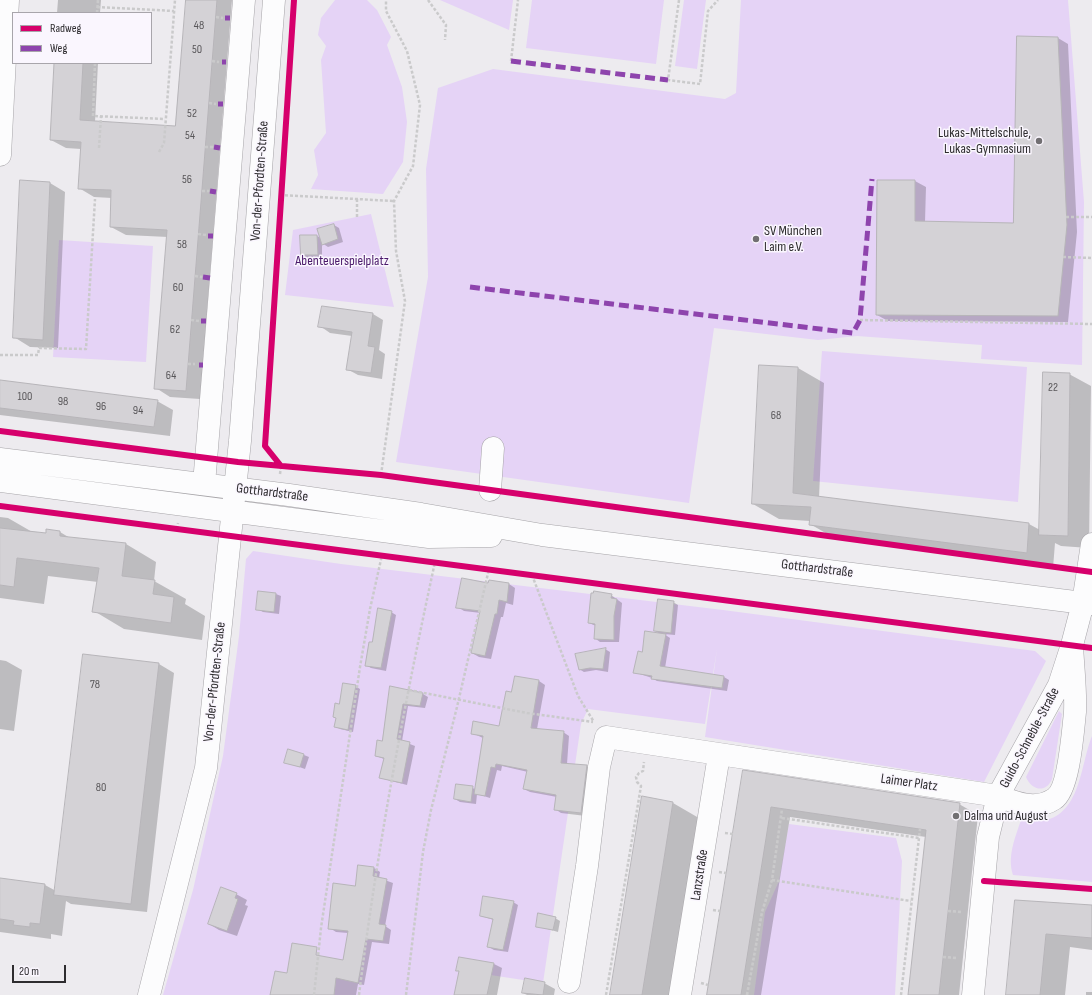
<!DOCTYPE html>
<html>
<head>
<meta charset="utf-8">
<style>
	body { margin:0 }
	#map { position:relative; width:1092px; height:995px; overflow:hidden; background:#edebef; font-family:"Sofia Sans Condensed",sans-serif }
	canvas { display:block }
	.legend { position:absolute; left:12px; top:12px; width:140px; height:52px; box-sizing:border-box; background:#faf6fe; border:1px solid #a8a5ab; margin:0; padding:5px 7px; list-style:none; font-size:12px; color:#2e2c2f }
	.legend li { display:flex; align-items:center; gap:8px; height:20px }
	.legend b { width:20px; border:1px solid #a8a5ab }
	.scale { position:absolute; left:12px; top:965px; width:54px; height:18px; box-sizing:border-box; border:2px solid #2e2c2f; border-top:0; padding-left:5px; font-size:12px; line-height:14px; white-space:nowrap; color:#2e2c2f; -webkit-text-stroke:3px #faf6fe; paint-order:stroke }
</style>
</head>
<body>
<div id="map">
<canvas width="1092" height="995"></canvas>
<ul class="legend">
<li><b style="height:5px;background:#d6006c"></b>Radweg</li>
<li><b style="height:5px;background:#8e44ad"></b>Weg</li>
</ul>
<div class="scale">20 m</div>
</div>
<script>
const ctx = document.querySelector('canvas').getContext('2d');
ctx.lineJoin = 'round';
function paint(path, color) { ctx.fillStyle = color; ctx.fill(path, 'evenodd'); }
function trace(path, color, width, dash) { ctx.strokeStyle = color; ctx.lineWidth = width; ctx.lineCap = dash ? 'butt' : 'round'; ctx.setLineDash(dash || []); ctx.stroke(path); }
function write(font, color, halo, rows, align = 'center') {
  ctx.font = font + ' "Sofia Sans Condensed",sans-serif'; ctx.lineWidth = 3; ctx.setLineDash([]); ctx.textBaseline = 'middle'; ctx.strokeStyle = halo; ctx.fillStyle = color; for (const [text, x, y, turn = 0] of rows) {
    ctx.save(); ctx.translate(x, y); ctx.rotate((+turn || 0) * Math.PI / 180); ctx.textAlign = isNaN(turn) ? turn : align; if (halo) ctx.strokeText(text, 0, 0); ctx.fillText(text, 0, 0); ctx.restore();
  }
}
const green = new Path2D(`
	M335,0h32l10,10 14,27 -4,8 15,42 5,35 -4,40 -20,32 -72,-5 7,-14 -4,-25 12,-17 -5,-73 5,-14 -8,-11 3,-17z
	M440,0h73l-4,30z
	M532,0h132l-8,64 -130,-16z
	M684,0h22l-9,69 -22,-3z
	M741,0h327l16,202 -2,163 -101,-6 1,-14 -125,-9 -39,4 -104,-12 -25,175 -293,-41 32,-185 -2,-108 12,-81 55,-19 232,30 11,-6z
	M371,214l23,93 -109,-12 8,-65z
	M59,240l94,6 -7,116 -93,-5z
	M822,351l205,16 -9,135 -205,-21z
	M253,551l88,13 382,46 312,41 11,10 -62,121 -279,-45 12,-88 -12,75 -117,-15 -7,15 -38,259 -66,-10 -5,22h-309l30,-105 30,-134 16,-120 7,-77z
	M1059,711l3,3 -10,65c-6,15 -21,11 -26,-2z
	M1092,736v146l-79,-7c-6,-18 2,-37 8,-55 6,1 13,2 19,1 41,-4 40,-56 52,-85z
	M789,824l107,14 6,23 -7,134h-141l11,-83 14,-31z`);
const shadow = new Path2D(`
	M58,0h43l-1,13h-43z
	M187,0h45l-32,399 -30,-2 -14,-9 12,-151 -42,-2 -15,-8 1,-29 -18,-1 -15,-9 2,-39 -15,-1 -15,-8 4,-77h43l-3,59 81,5z
	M1058,38l10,6 9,188 -9,90 -180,-1 -11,-6 1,-134h37l11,6 -1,35 89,2z
	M50,183l15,9 -7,156 -28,-1 -16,-10z
	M334,225l5,3 4,14 -15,5 -6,-4v14l-15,1 -5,-3 15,-19 4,2z
	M373,314l10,6 -4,30 6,4 -3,25 -24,-4 -11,-6 5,-33 -22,-3 -10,-7z
	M798,368l26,15 -5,115 210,26 11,6 29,-156 22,12 -2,162 -28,-2 -6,-3 -2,25 -217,-29 -26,-15v-3l-31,-2 -26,-15z
	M0,381l157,20 16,9 -3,26 -170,-21z
	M0,517l8,1 26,15 12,1 14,-2 10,6 56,6 30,18 -2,19 32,18 -1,5 20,12 -3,24 -78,-11 -30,-18 4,-29 -50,-6 -4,28 -44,-6z
	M490,581l19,3 6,4 -2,17 -7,-2 -3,14h-2l-10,42 -12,-2 -7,-4 9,-40 -17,-2 -6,-4 31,-23z
	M259,592l17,2 5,2 -2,18 -16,-2 -5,-3z
	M611,595l11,8 -3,39h-19l-4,-3v-13l-7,-3z
	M673,602l5,3 -3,30 -11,-1 6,4 -5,30 59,9 5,3 -2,11 -70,-10 -5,-3 -18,-6 9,-19 17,-19 -5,-3z
	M391,612l5,3 -10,56 -15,-3 -5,-3 6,-22z
	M605,649l5,3 -2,20 -12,-2 -12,2 -5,-3z
	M0,660l6,1 16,9 -8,61 -14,-2z
	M159,664l15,9 -27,239 -76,-8 -5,-3 -4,35 -11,-2v5l-51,-7v-53l45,6 11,6z
	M516,677l23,4 6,4 -8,44 26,3 6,4 -2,28 19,2 6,4 -6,46 -25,-3 -6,-4 2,-12 -27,-5 -6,-3 4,-17 -26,-6 -1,5 -4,-1 -7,28 -13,-4 -1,10 -16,-2 -5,-3 2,-14 19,4 7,-51 -11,-5 28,-6 12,-33z
	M355,686l5,3 -7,43 -13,-3 -4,-2 3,-22z
	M391,687l32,7 5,3 -3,11 -17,-2 -6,35 13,5 -8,39 -27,-7 4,-19 -8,-3 7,-14z
	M304,755l5,2 -4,12 -20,-7z
	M744,771l215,33 19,11 -19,180h-50l17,-158 -136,-20 -29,178h-54z
	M673,803l31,18 -29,174h-64z
	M359,866l15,2 6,4 -1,6 14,5 -8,43 6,4 -2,14 -17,-2 -8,43 -6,-1 -2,11h-36l24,-34 4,-28 -12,-1 -6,-4 26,-41z
	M236,894l11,6 -2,5 3,1 -11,30 -18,-6 -10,-6z
	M1016,901l76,5v44l-22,-3 -5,48h-58z
	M513,902l5,3 -10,47 -14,-2 -5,-3 5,-27 -13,-4z
	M555,918l5,3 -2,11 -21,-6z
	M494,964l8,4 -5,27h-42l5,-23 -3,-2z
	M544,983l11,6 -1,6h-27l-4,-2z
	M1086,992h6v3h-6z`);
const building = new Path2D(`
	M186,0h31l-31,391 -32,-2 13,-159 -57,-3 1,-37 -33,-1 3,-47 -31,-2 4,-77h29l-3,57 95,6z
	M1017,36l41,1 9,188 -9,91 -182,-1 1,-135h38v41l98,2z
	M20,180l30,2 -7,158 -30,-2z
	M334,224l4,15 -16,6 -5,-16z
	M300,235h17l1,20h-17z
	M322,306l51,7 -5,33 7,1 -4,26 -25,-3 6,-38 -34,-5z
	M759,365l39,2 -5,126 236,30 -2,30 -218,-28 2,-18 -59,-3z
	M1043,372l27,1 -2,163 -29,-1z
	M0,380l158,20 -4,27 -154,-19z
	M0,528l46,5v-4l14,2v5l66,7 -4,33 33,4 -2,14 21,3 -3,26 -79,-11 7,-44 -82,-10 -3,29 -14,-2z
	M462,578l26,5 1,-3 20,3 -2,19 -8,-2 -2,14h-2l-10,42 -14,-3 9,-42 -24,-3z
	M258,591l18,2 -2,19 -18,-2z
	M594,591l18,3 -1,4 6,1 -3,17v24l-20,-1 1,-15 -7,-1 3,-30h2z
	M658,599l16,2 -3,32 -17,-2z
	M378,608l14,3 -11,57 -16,-2 4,-24h3z
	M645,631l21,3 -6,32 64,10 -2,12 -71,-9 1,-3 -19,-3 5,-22 4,1z
	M606,648l-3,21 -13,-1 -11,2 -4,-16z
	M83,654l76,9 -28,241 -77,-9z
	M515,676l24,4 -8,48 33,3 -3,32 26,2 -6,48 -27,-3 2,-15 -33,-6 4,-19 -31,-6 -1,4 -4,-1 -6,29 -11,-2 9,-58 -12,-2 2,-13 26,5 7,-35 5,1z
	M343,683l13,2 -8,45 -14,-3 2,-9 -3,-1 2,-14 4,1z
	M390,686l33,7 -3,13 -17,-2 -6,35 13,3 -8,41 -23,-5 5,-20 -9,-2 2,-16 5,1z
	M288,749l16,5 -4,13 -16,-4z
	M743,770l217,33 -21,192h-31l18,-165 -155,-23 -30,188h-34z
	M456,784l17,2 -2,16 -17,-3z
	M642,796l31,6 -10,63 -21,130h-32z
	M358,865l16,2 -1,9 14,3 -8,45 7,1 -3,16 -17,-2 -8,44 -22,-5 -2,17h-64l5,-24 12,2 5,-30 25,4 -1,8 27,5 5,-29 -20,-2 5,-46 22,3z
	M0,878l45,6 -5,40 -10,-1v4l-17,-2 1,-4 -14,-2z
	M221,887l16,6 -2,5 3,1 -11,32 -19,-7z
	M483,896l31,5 -11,49 -16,-3 6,-28 -13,-3z
	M1015,900l77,5v33l-46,-4 -6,61h-34z
	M538,913l18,4 -3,13 -17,-3z
	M459,957l35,6 -7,32h-33l5,-24h-3z
	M525,978l20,4 -2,13 -21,-2z`);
const path = new Path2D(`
	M428,0l18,25 -1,15
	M679,0l-11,80 32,4 8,-73 10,-11
	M97,7l77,4
	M97,13l1,-13
	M216,17l7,1
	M212,61l7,1
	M511,61l7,-61
	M95,63l-2,53 72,3
	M209,103l7,1
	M205,147h8
	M99,148l2,-32
	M159,152l5,-9 11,-143
	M202,191h7
	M280,195l114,6
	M357,199v18
	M1066,217h26
	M198,234l8,1
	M1063,257l29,1
	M195,276l7,1
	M191,320l8,1
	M860,320l232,4
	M0,355h38l1,-7 47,1 9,-150
	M188,364h7
	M280,474l1,-8
	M381,475l24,-174 -9,-50 -2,-50 19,-35 7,-61 -13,-54 -21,-40v-11
	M177,529l1,-6
	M532,575l46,121 16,26
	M409,690l118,23 66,9
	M782,818l137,20
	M725,833l8,1
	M719,872l7,1
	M772,880l139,21
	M713,910l7,1
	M948,911l14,1
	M943,957l14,1
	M701,983l7,2
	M314,995l7,-67 39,-261 10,-58 12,-54
	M359,995c18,-145 45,-290 76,-433
	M406,995l17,-143 8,-42 26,-103 32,-138
	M606,995l35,-209 -4,-4 -1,-5 3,-4 4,-2 1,-9
	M747,995l15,-83 10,-32 10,-71
	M901,995l19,-166`);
const minor = new Path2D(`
	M0,155l8,-155
	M0,459l289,36 132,19 121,21 550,69
	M0,481l429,56 62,-1
	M204,484l40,-484
	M490,490l3,-42
	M569,982l18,-116 12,-99 7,-30 392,59c18,7 38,15 56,3 15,-9 19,-69 21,-87 1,-22 -2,-45 -3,-67
	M149,995l57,-227 34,-327 34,-441
	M680,995l39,-240
	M973,995l15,-158 10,-41 61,-111 13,-40 11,-42 9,-59`);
const quiet = new Path2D(`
	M225,18h5
	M511,61l157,19
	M222,62h4
	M218,104h5
	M214,147l6,1
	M210,191l6,1
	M208,236h5
	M203,277l7,1
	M470,287l383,46 7,-13 12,-141
	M201,321h5
	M199,365h4`);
const cycleway = new Path2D(`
	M0,431l238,31 143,13 711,97
	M281,466l-16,-20 29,-446
	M0,506l1092,142
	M984,881l108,8`);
const markers = [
	[1039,141,4,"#716f72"],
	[756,239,4,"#716f72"],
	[956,816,4,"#716f72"]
];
const numberNames = [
	["48",199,26],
	["50",197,50],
	["52",192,114],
	["54",190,136],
	["56",187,180],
	["58",182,245],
	["60",178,288],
	["62",175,330],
	["64",171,376],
	["22",1053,388],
	["100",25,397],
	["98",63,402],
	["96",101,407],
	["94",138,411],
	["68",776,416],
	["78",95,685],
	["80",101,788]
];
const poiNames = [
	["Lukas-Mittelschule,",1031,133,"right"],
	["Lukas-Gymnasium",1031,149,"right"],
	["SV München",764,231],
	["Laim e.V.",764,247],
	["Dalma und August",964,816]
];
const streetNames = [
	["Von-der-Pfordten-Straße",260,181,-86],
	["Gotthardstraße",272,493,7],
	["Gotthardstraße",817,569,7],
	["Von-der-Pfordten-Straße",215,682,-84],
	["Guido-Schneble-Straße",1030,738,-62],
	["Laimer Platz",909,783,8],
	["Lanzstraße",700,875,-81]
];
const parkNames = [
	["Abenteuerspielplatz",342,261]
];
paint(green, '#e5d3f6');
paint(shadow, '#0003');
paint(building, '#d4d2d6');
trace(building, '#b7b5b9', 1);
trace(minor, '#a6a4a8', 23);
trace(path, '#cacacb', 2.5, [3, 2]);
trace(minor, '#fcfcfd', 22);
trace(quiet, '#8e44ad', 5, [10, 5]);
trace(cycleway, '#d6006c', 6);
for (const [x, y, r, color] of markers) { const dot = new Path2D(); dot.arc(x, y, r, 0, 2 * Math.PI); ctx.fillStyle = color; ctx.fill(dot); trace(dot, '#faf6fe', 1.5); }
write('12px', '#59575a', null, numberNames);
write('14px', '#2e2c2f', '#faf6fe', poiNames, 'left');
write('14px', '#2e2c2f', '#faf6fe', streetNames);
write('14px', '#4a196a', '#faf6fe', parkNames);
</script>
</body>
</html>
